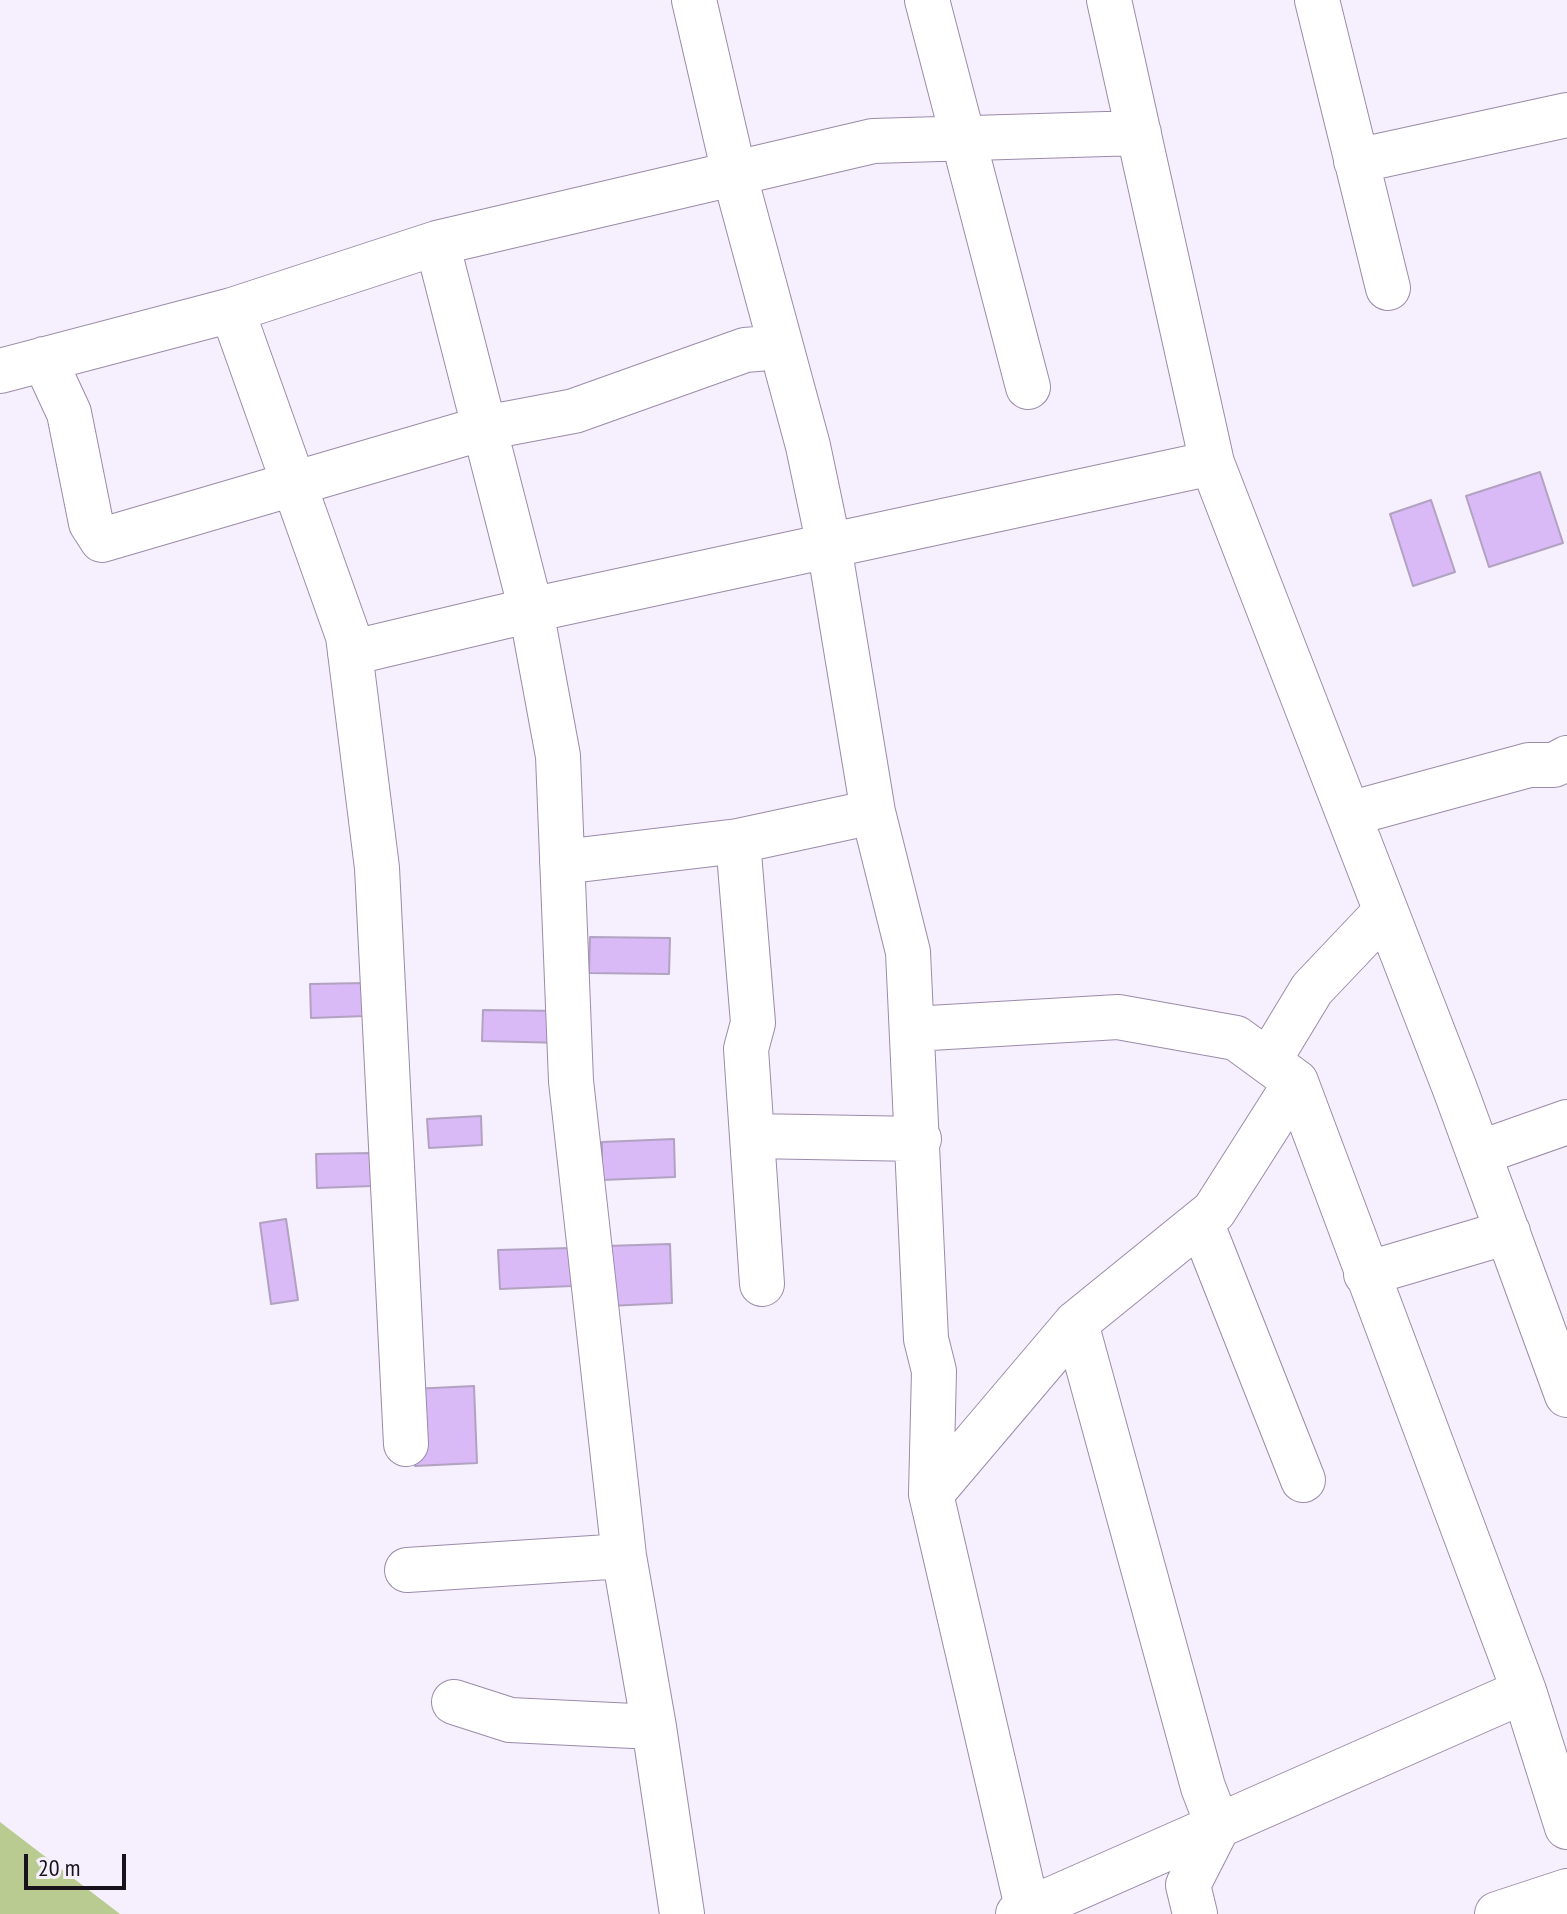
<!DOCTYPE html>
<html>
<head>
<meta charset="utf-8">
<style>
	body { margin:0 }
	#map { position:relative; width:1567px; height:1914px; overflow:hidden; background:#f6effd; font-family:"PT Sans Narrow",sans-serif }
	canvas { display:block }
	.scale { position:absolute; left:24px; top:1854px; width:102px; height:36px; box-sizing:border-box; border:4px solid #18121d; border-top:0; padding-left:10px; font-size:24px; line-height:28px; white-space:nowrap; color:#18121d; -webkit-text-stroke:6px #f6effd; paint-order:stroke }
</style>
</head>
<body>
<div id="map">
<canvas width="1567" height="1914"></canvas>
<div class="scale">20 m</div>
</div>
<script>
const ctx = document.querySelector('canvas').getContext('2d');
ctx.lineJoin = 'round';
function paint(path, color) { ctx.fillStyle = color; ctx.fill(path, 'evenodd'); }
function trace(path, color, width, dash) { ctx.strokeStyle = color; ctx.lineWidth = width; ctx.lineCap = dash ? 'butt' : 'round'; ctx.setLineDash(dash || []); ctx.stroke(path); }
const green = new Path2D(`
	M0,1822l120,92h-120z`);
const building = new Path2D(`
	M1540,472l23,71 -74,24 -23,-71z
	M1431,500l24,72 -42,14 -23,-72z
	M590,937l80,1 -1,36 -80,-1z
	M365,983l1,33 -55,2 -1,-34z
	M483,1010l82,1v32l-83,-2z
	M481,1116l1,29 -53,3 -2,-29z
	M674,1139l1,38 -73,3v-38z
	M371,1153l1,33 -55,2 -1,-34z
	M286,1219l12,81 -27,4 -11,-81z
	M670,1244l2,59 -64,3 -2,-60z
	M571,1248l1,38 -72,3 -2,-39z
	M474,1386l3,77 -62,3 -3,-77z`);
const minor = new Path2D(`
	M694,0l40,173 74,273 21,100 44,266 35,140 18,387 8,32 -3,123 96,413 -2,7
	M927,0l101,387
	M1109,0l103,463 243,626 112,306
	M1317,0l71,288
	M1356,161l211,-46
	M437,243l94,367 27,146 13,325 53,475
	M232,310l116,326 29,232 29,576
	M44,359l25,54 22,110 11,17 382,-112 90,-17 171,-61 35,-3
	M0,371l232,-61 205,-67 436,-102 266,-8
	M350,653l181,-43 681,-147
	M1349,814l180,-49h25l13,-7
	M738,841l15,182 -7,26 16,235
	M562,862l176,-21 135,-29
	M913,1029l205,-12 118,21 60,44 228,609
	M1269,1060l43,-71 74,-78
	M752,1136l167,3
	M1479,1153l88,-31
	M1201,1222l102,258
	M1366,1274l142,-42
	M1076,1323l127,464 15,39 -30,59 7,29
	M931,1494l145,-171 138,-112 82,-129
	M407,1570l217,-14 30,171 -144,-7 -56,-18
	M654,1727l28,187
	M1018,1914l506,-223 43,136
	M1497,1914l70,-23`);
paint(green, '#bacb91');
paint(building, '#d9baf7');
trace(building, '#b2a2c1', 2);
trace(minor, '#9b8baa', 46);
trace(minor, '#fff', 44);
</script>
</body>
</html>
